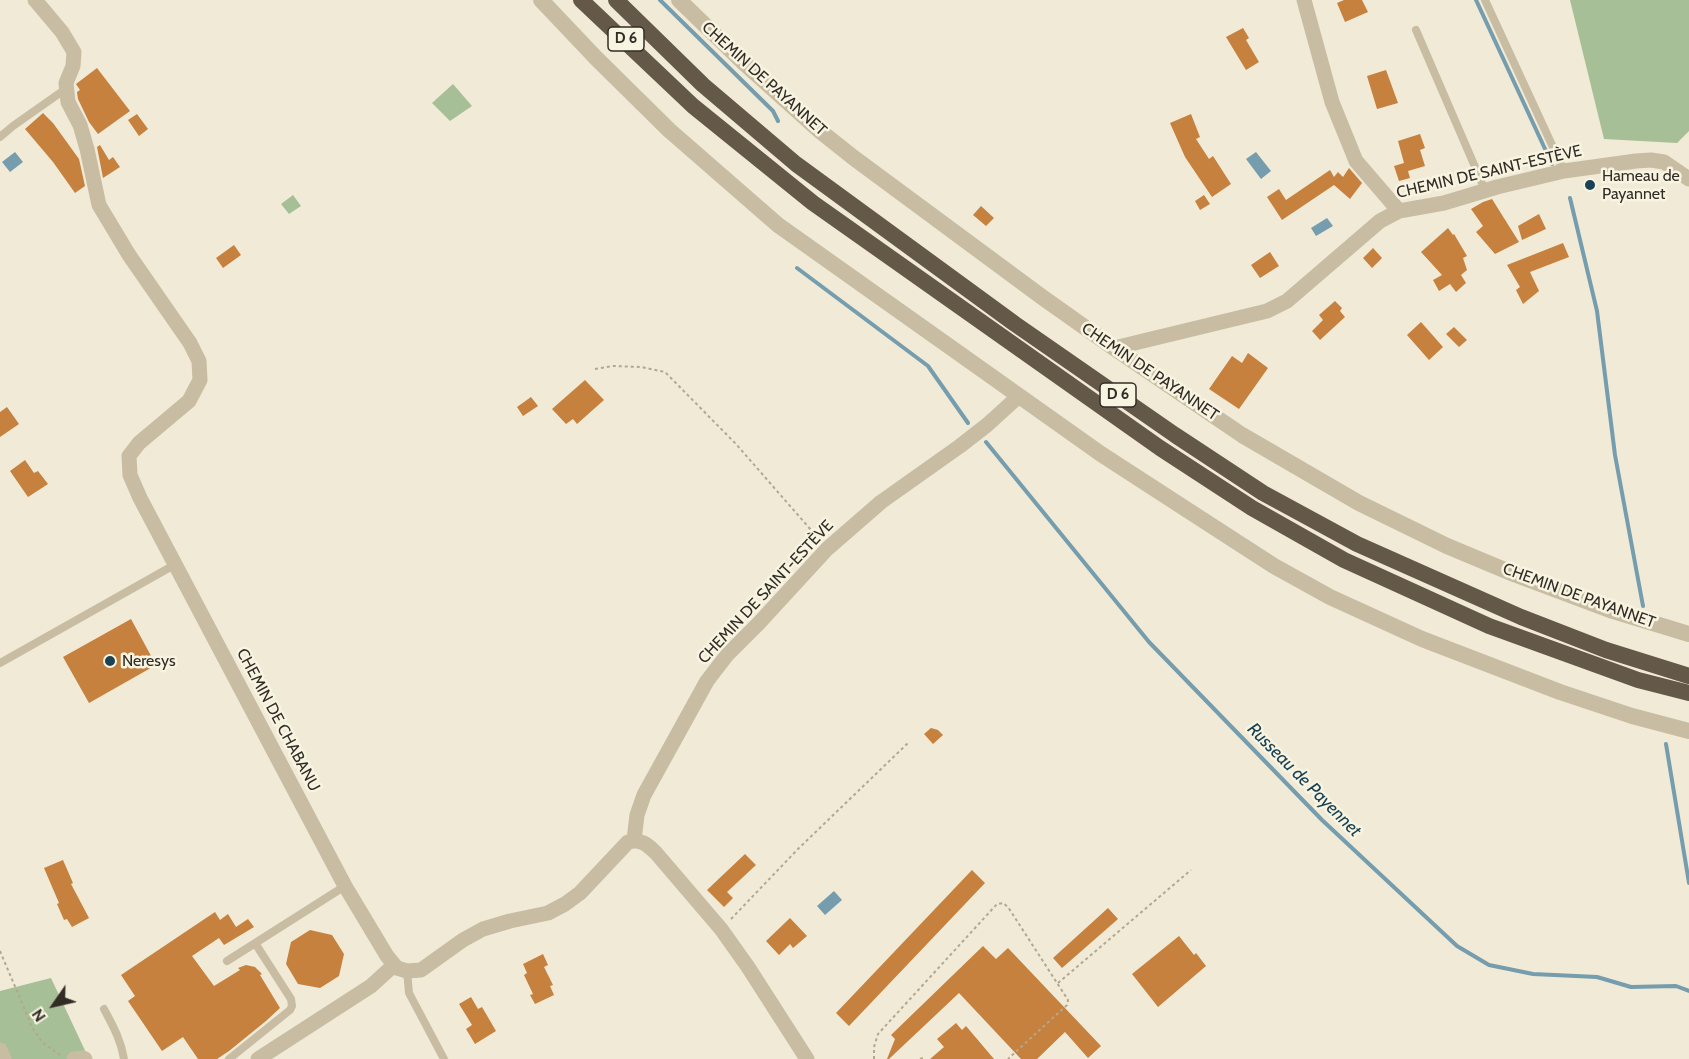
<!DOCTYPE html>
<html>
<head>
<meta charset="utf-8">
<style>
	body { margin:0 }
	#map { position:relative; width:1689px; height:1059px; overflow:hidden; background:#f0ead6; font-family:Cabin,sans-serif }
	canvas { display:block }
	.north { position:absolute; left:24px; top:975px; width:60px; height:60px; -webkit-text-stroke:4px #f8f4e2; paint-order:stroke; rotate:236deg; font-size:16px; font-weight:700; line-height:24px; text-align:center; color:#322c25 }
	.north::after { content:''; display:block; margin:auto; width:21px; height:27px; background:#322c25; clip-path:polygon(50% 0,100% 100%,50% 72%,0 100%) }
</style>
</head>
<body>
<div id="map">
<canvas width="1689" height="1059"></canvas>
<div class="north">N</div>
</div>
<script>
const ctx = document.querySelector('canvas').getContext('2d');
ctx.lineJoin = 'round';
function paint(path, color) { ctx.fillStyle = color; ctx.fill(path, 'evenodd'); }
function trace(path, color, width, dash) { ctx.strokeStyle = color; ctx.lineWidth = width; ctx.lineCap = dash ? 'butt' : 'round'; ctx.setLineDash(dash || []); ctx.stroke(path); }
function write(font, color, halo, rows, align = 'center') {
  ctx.font = font + ' Cabin,sans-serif'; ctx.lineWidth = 5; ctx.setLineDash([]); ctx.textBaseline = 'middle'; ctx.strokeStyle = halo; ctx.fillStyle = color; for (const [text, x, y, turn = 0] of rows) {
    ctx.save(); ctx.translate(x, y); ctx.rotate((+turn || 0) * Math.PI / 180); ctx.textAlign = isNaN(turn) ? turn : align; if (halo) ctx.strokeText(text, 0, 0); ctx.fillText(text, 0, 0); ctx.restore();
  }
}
const green = new Path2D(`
	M1570,0h119v131l-12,12 -73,-4z
	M453,84l19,22 -22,15 -18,-18z
	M293,195l8,11 -12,8 -8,-10z
	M51,978l38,81h-89v-68z`);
const water = new Path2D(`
	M15,152l8,10 -13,10 -8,-10z
	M1256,152l15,19 -10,8 -15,-20z
	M1327,218l6,8 -17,10 -5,-8z
	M834,891l8,9 -17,15 -8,-9z`);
const stream = new Path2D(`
	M660,0l113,111 5,10
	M1476,0l76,164
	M1570,198l27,113 18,144 28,151
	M797,268l131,98 40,57
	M986,442l163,200 173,178 135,126 32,19 44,9 64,3 34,10 45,-1 13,5
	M1666,744l23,139`);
const building = new Path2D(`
	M1344,0h18l6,12 -23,10 -8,-19z
	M1243,28l6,10 -3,2 13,22 -13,8 -20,-33z
	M97,68l33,43 -32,23 -9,-12 -11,-23 -1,-7 3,-2 -4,-6z
	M1386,70l12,33 -21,6 -10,-33z
	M43,113l10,10 26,36 6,27 -10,7 -22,-31 -28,-33z
	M137,114l11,15 -9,7 -11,-16z
	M1191,114l9,23 -4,2 13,20 4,-3 18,28 -19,13 -27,-40 -15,-34z
	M1420,134l5,14 -5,2 5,16 -17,5 2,7 -11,3 -5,-15 10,-3 -6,-22z
	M100,145l9,15 4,-3 7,10 -17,11 -6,-31z
	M1349,168l13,15 -12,16 -16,-14 -52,35 -15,-23 12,-8 7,11 44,-30 4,7 4,-5 5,5z
	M1204,195l6,9 -10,6 -5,-9z
	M1492,199l27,43 -24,12 -19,-22 7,-6 -12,-17 12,-7z
	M981,206l13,12 -8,8 -13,-11z
	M1539,214l7,15 -24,11 -4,-14z
	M1448,228l5,7 1,-1 13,22 -4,2 4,12 -6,5 5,8 -10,9 -6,-8 -11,7 -6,-11 9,-5 -21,-23z
	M1563,243l6,14 -39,15 9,19 -16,13 -7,-14 4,-3 -13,-22z
	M234,245l7,10 -18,13 -7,-10z
	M1373,248l9,10 -10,10 -9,-10z
	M1270,252l9,14 -19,12 -9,-13z
	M1335,301l7,7 -2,3 5,6 -25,23 -8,-9 11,-11 -4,-5z
	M1421,322l22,25 -14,13 -22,-25z
	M1454,327l13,13 -8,7 -13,-13z
	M1248,353l20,15 -29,41 -30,-20 23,-33 10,7z
	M585,380l19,20 -27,24 -4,-5 -7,5 -14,-15z
	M531,397l7,9 -15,10 -6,-9z
	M7,407l12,17 -19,13v-25z
	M25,460l9,13 4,-2 10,13 -20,13 -18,-26z
	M131,619l25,46 -67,38 -26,-46z
	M931,728l7,2 5,5 -10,9 -9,-10z
	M745,854l11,11 -29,27 6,6 -9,9 -17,-17z
	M63,860l10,23 -2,1 18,34 -17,9 -5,-8 -3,1 -7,-16 2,-1 -15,-35z
	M972,870l13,13 -136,143 -13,-13z
	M1108,908l10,11 -56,49 -9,-10z
	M215,912l5,8 8,-6 8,13 12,-8 6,8 -30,18 -5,-7 -27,18 22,30 26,-16 -2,-2 8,-3 9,2 7,7 -2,1 20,33 -14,13 -37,30 -12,8h-19l-15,-22 -21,14 -34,-50 7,-5 -14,-21z
	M790,918l17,18 -14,12 -3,-4 -11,11 -13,-14z
	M310,930l22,5 12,19 -5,22 -19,12 -22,-4 -12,-20 5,-22z
	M1179,936l15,19 2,-2 10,13 -48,41 -26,-33z
	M983,946l13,13 12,-11 93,98 -13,12 -23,-26 -28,27h-16l-62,-66 -70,66h-2l8,-20 -4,-4z
	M543,954l5,11 -4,2 9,18 -3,1 4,9 -19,9 -5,-9 3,-1 -9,-19 3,-2 -4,-9z
	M471,997l7,12 4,-2 14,24 -21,13 -9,-15 6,-4 -13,-21z
	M956,1023l6,7 4,-4 28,33h-64l14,-12 -7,-8z`);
const path = new Path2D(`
	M595,369l18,-3 28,1 24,5 71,72 82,94
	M731,919l67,-70 110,-106
	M0,951l33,78 10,14 17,12
	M1058,983l133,-113
	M874,1059v-12l4,-13 119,-130 6,-1 5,4 60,93 -1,5 -59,54
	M920,1059l3,-1 2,1`);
const service = new Path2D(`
	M1485,0l79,171
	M1416,30l69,160
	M0,137l13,-11 54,-38
	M0,663l176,-99
	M227,961l118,-75
	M407,971l2,22 35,66
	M104,1009c9,17 17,31 20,50
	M229,1059l61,-49 2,-4 -1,-7 -36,-56`);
const minor = new Path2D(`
	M35,0l27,32 12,20 -1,14 -7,17 2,19 12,23 7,24 12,56 30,50 61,88 9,18 1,19 -11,21 -50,42 -10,13 1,19 10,23 205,388 42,70 10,12 10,3 14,-1 42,-30 20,-11 27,-8 38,-8 17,-9 15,-11 48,-51c12,-4 20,3 28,11l65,76 27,38 59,92
	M1304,0l28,102 24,59 43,50
	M1114,348l153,-37 20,-10 93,-80 19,-10 45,-8 53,-16 67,-16 72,-10 15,-1 13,2 25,17
	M634,840l3,-25 7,-20 63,-114 20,-26 32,-32 68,-74 54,-47 79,-56 27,-21 32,-29
	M0,1050l4,9
	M74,1059l9,-1 2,1
	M258,1059l113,-73 23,-21`);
const tertiary = new Path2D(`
	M541,0l55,58 73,72 109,95 323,229 108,70 65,42 56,31 92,42 138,53 72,24 57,15
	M679,0l64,62 77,69 34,27 188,139 72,51 128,87 117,68 88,43 67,28 96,36 79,24`);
const trunk = new Path2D(`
	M581,0l112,106 120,97 347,245 92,60 92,52 145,66 149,54 51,13
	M616,0l87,85 93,79 219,160 160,111 88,58 94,51 164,73 85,33 83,26`);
const markers = [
	[1590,185,6,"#1b4253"],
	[110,661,6,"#1b4253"]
];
const shields = [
	[626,39,36],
	[1118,395,36]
];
const shieldNames = [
	["D 6",626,39],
	["D 6",1118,395]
];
const streetNames = [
	["CHEMIN DE PAYANNET",764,79,42],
	["CHEMIN DE SAINT-ESTÈVE",1489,172,-13],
	["CHEMIN DE PAYANNET",1150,372,34],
	["CHEMIN DE SAINT-ESTÈVE",766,592,-47],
	["CHEMIN DE PAYANNET",1579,596,20],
	["CHEMIN DE CHABANU",278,720,62]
];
const poiNames = [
	["Hameau de",1602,176],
	["Payannet",1602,194],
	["Neresys",122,661]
];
const waterNames = [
	["Russeau de Payennet",1304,780,45]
];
paint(green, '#a7bf96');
paint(water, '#759dad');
trace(stream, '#759dad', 4);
paint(building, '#c6813e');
trace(path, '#b3a78d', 2, [3, 3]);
trace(service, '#c8bda2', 8);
trace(minor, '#c8bda2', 15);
trace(tertiary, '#c8bda2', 16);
trace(trunk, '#645848', 16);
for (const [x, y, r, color] of markers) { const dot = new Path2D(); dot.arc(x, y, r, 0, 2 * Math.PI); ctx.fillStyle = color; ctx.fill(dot); trace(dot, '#f8f4e2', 2); }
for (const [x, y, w] of shields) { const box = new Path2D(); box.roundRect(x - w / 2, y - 12, w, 24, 4.5); ctx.fillStyle = '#f8f4e2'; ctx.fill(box); trace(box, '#322c25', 1.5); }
write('bold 15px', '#322c25', null, shieldNames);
write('16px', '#322c25', '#f8f4e2', streetNames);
write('16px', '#322c25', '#f8f4e2', poiNames, 'left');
write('italic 18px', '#1b4253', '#f8f4e2', waterNames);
</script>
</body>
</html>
